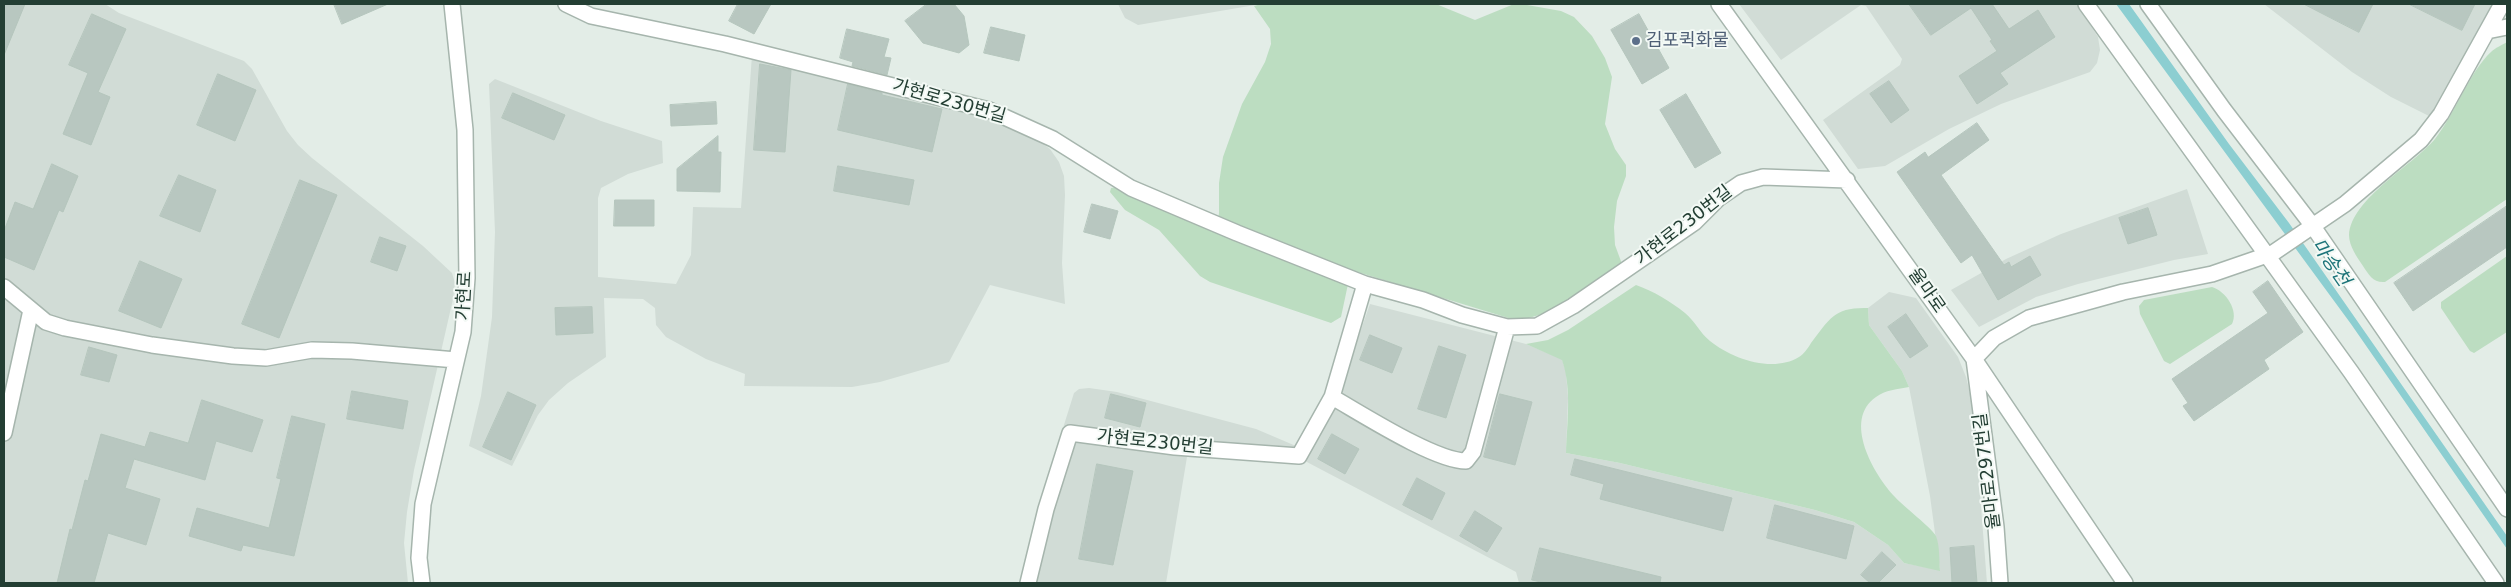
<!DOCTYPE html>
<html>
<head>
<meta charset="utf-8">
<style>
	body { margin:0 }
	#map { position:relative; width:2511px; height:587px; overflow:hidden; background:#e3ede7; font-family:"DejaVu Sans",sans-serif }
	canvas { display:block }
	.frame { position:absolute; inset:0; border:5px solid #233e33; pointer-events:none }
</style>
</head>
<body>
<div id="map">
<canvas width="2511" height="587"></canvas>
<div class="frame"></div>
</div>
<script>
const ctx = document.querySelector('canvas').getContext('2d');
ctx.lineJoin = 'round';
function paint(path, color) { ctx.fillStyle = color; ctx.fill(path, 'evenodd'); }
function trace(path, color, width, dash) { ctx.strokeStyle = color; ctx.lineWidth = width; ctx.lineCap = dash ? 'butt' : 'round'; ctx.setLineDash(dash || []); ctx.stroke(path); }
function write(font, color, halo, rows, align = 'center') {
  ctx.font = font + ' "DejaVu Sans","Noto Sans KR",sans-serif'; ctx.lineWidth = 4; ctx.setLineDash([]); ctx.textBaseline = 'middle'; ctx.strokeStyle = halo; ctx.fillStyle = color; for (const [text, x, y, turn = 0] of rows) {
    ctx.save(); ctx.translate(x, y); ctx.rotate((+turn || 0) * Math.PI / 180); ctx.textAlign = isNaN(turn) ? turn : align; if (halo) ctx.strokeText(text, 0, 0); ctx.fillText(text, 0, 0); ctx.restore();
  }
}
const built = new Path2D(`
	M4,4h101l14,9 125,48 8,8 35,62 11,14 14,13 111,88 29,27 3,10 -2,16 -39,171 -7,42 -3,31 4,40h-404z
	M1118,4h143l-123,21 -13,-7z
	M1739,4h338l21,33 2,13 -3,13 -7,9 -89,32 -52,25 -64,37 -27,3 -35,-49 77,-55 2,-6 -36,-53 -5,-1 -80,55z
	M2264,4h232l-55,97 -12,15 -38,-19 -39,-25z
	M752,55l221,55 65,30 12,9 9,13 5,14 1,19 -3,68 3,41 -75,-19 -41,77 -69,20 -28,5 -108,-1 1,-12 -39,-15 -40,-22 -10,-12 -1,-17 -12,-9 -39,-1 2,59 -38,26 -19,17 -11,15 -26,51 -43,-20 12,-50 11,-79 3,-85 -6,-148 6,-5 106,42 61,20 1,22 -35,11 -27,14 -3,10v79l78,7 15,-29 2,-48 48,1z
	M2187,189l21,65 -34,6 -96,24 -42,13 -57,30 -28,-37 55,-31 55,-25z
	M1889,292l27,6 42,59 8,20 7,28 14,178h-468l-3,-11 -211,-111 27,-49 38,-108 156,40 36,15 4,13 2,26 -2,55 54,10 195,47 39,12 34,23 16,18 36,7 -10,-74 -21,-109 -7,-16 -33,-46 -1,-17z
	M1089,388l28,4 139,37 40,17v16l-109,-5 -21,126h-146l17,-72 37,-118 5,-4z`);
const green = new Path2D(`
	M1261,4h175l39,16 39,-16 13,1 34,6 13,6 18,19 13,22 7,19 -7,47 10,25 11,16v11l-9,25 -3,26 1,18 7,19c-33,22 -66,53 -107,56l-164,-50 -10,47 -10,6 -121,-41 -10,-6 -41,-46 -34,-20 -15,-18 1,-4 6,-1 100,43 2,-17v-30l4,-26 19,-53 23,-42 6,-18 -1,-15 -16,-23z
	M2507,42v157l-122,83c-12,1 -16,-7 -22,-16 -6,-9 -14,-20 -14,-31 2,-36 64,-70 86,-96 20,-25 35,-68 56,-87 4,-4 11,-7 16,-10z
	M2507,256v76l-33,21 -4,-2 -29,-43v-6z
	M1636,285c17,6 34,16 49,28 10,8 15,20 25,28 22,18 63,32 89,16 5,-3 9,-9 12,-14 19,-25 24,-36 57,-35l1,17 33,46 7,16c-11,2 -24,3 -33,10 -34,23 -2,78 19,100 7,8 38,32 41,39 4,10 3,24 4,35l-36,-8 -16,-18 -34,-23 -39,-12 -195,-47 -54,-10c1,-31 6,-64 -4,-93l-36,-16 22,-4 20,-10z
	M2212,287c14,4 27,24 20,37l-62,40 -6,-3 -24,-47 -1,-8 5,-6z`);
const water = new Path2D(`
	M2116,4h13l100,140 60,79 218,313v13l-156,-225z`);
const building = new Path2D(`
	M4,4h21l-21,51z
	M334,4h54l-46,20z
	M738,4h33l-17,30 -25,-13z
	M927,4h27l10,12 5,29 -10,8 -36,-10 -18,-22z
	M1909,4h83l17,25 29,-19 17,27 -55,36 8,11 -31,20 -18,-28 38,-25 -7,-10 2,-1 -21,-32 -40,27z
	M2304,4h69l-14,28z
	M2409,4h66l-13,26z
	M92,14l34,15 -28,63 12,5 -19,48 -28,-11 25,-61 -19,-8z
	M1639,14l30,54 -27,16 -31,-54z
	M991,27l34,8 -6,26 -35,-8z
	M847,29l42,10 -5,18 7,1 -4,17 -35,-9 1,-4 -13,-4z
	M760,64l31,6 -6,82 -31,-2z
	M218,74l38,16 -21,51 -38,-16z
	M1889,81l20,29 -18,13 -21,-29z
	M848,84l34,9v2l60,14 -10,43 -94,-22z
	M513,93l52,22 -11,25 -52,-22z
	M1686,94l35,59 -26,15 -35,-58z
	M716,102l1,22 -46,2 -1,-21z
	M1977,123l12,17 -48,35 63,90 5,-3 2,5 19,-11 11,19 -43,25 -26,-45 -11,8 -64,-91 28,-20 3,5z
	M718,136v16h3l-1,40 -43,-1v-22z
	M52,164l26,12 -15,36 -4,-2 -25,60 -30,-13v-26l11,-29 18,7z
	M838,166l76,14 -5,25 -75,-14z
	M179,175l37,15 -16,42 -40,-16z
	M300,180l37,15 -58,143 -37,-14z
	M615,200h39v26h-40z
	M1092,204l26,7 -8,28 -26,-7z
	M2507,206v41l-94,64 -19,-28z
	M2148,208l9,27 -29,9 -9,-26z
	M380,237l26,9 -9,25 -26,-9z
	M140,261l42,18 -21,49 -42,-17z
	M2268,281l35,51 -39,28 5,9 -75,52 -11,-15 5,-3 -16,-24 96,-66 -15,-21z
	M592,307l1,26 -37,2 -1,-27z
	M1906,314l22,32 -18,12 -22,-31z
	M1370,335l32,13 -10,25 -32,-13z
	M1439,346l27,9 -20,63 -28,-9z
	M89,347l28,8 -8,27 -28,-7z
	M352,391l56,10 -5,28 -56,-10z
	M508,392l28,13 -25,55 -28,-13z
	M1111,394l35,9 -6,24 -35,-9z
	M1500,394l32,8 -17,63 -31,-8z
	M202,400l61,20 -11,32 -36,-11 -11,39 -71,-21 -9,29 35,11 -14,46 -38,-12 -14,50h-37l13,-54 2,1 13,-50 3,1 13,-47 44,13 5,-15 38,11z
	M292,416l33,8 -31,132 -51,-11 -2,6 -52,-15 8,-28 72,20 12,-49 -4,-1z
	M1332,434l27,15 -14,25 -27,-15z
	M1575,459l157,39 -9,33 -123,-32 4,-15 -33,-9z
	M1097,464l36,7 -20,94 -34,-6z
	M1417,478l28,15 -13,27 -29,-15z
	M1775,505l79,21 -8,33 -79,-21z
	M1475,511l27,17 -15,24 -27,-16z
	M1974,546l3,37h-25l-2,-35z
	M1540,548l121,29 -1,6h-115l-13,-3z
	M1882,552l14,13 -18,18h-8l-9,-8z`);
const minor = new Path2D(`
	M566,4l25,12 134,28 264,66 64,29 78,49 106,45 128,51 58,16 39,15 45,12 30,-1 36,-20 122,-84 24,-24 22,-15 22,-6 84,3
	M1719,4l255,355 151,224
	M2086,4l265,368 145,211
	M2148,4l76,106 88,115 195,284
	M2487,31l20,-4
	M4,287l42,35 19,6 87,17 81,11 33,2 46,-8 40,1 104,9
	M1332,397c30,17 103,64 134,64l7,-9 34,-125
	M4,433l27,-123
	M422,583l-3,-25 4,-54 40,-172 4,-54 -2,-148 -13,-126
	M1028,583l18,-74 24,-76 105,14 124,9 33,-59 33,-113
	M2000,583l-4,-56 -22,-168 20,-21 35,-20 94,-26 89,-18 61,-21 72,-49 76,-64 20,-26 61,-110`);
const markers = [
	[1636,41,5,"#5c6f8a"]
];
const serviceNames = [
	["김포퀵화물",1646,41]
];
const streetNames = [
	["가현로230번길",949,102,16],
	["가현로230번길",1684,226,-38],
	["율마로",1926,291,55],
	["가현로",465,296,-87],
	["가현로230번길",1155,443,6],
	["율마로297번길",1988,471,-97]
];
const waterNames = [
	["마송천",2330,263,55]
];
paint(built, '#d1dcd6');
paint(green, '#bcddc1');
paint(water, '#8cced1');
paint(building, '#b8c7c0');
trace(building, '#b5c6bd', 1);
trace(minor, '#a6b5ad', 18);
trace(minor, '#fff', 15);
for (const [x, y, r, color] of markers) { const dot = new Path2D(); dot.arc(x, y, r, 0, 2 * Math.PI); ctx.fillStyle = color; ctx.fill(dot); trace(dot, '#f3f9f5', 2); }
write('18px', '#4e5e75', '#f3f9f5', serviceNames, 'left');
write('18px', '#233e33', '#f3f9f5', streetNames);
write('italic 19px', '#1d7479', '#f3f9f5', waterNames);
</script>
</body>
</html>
